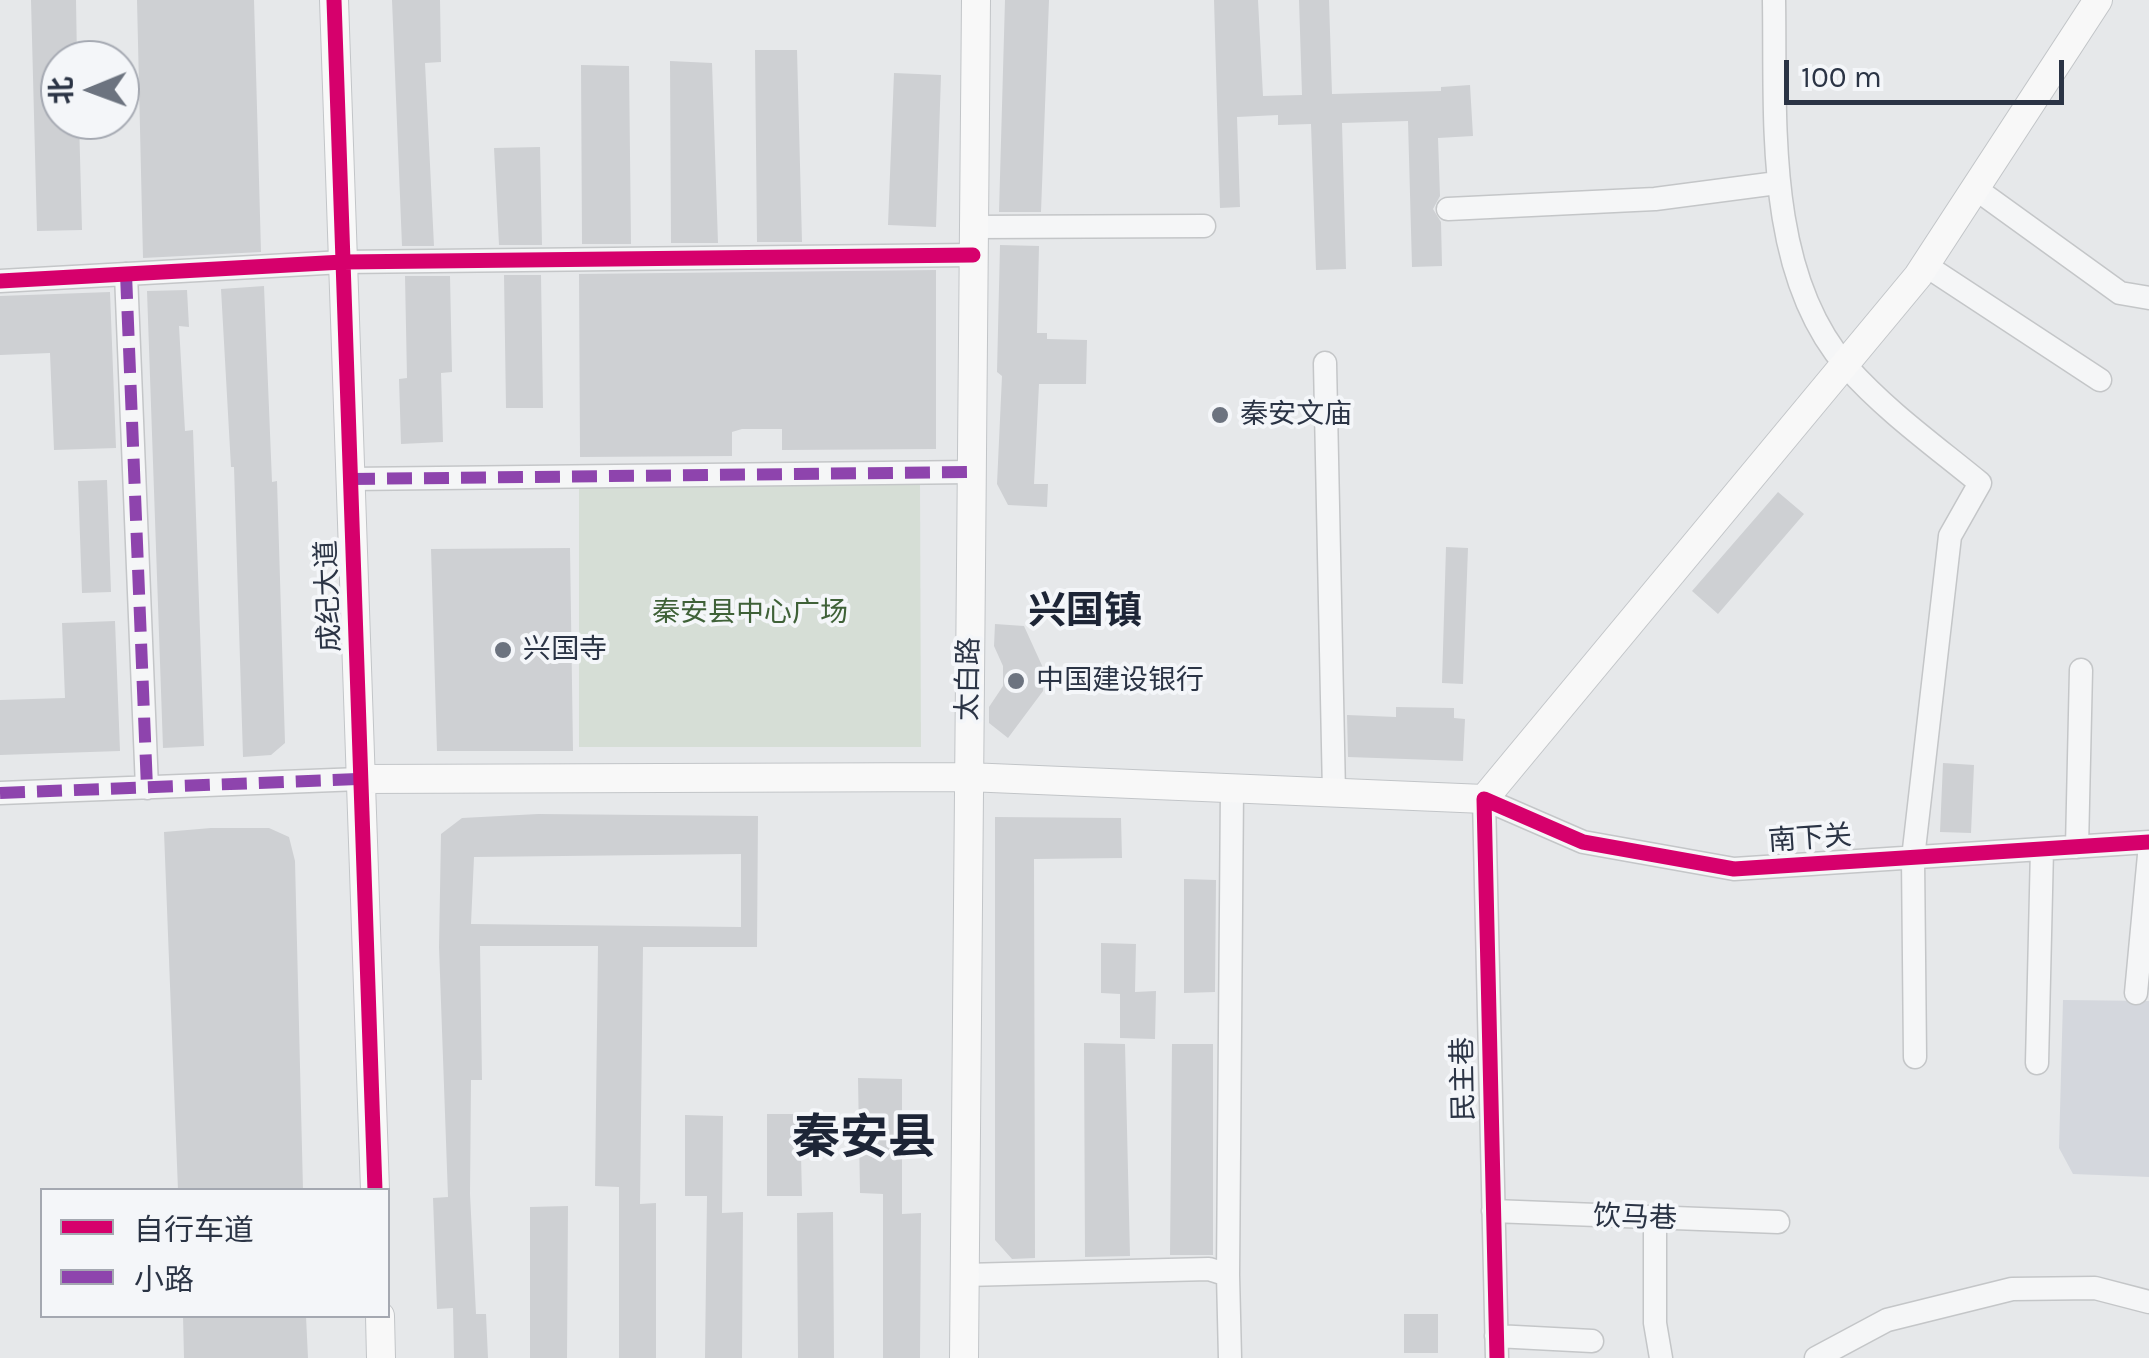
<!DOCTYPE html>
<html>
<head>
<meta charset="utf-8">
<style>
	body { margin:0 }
	#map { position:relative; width:2149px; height:1358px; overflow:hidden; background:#e6e8ea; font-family:Karla,"Noto Sans SC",sans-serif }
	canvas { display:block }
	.legend { position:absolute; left:40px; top:1188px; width:350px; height:130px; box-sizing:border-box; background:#f4f6f9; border:2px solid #a4a8b1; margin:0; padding:12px 18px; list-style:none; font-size:30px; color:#2b3445 }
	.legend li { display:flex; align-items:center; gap:20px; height:50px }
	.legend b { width:50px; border:2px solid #a4a8b1 }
	.north { position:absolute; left:40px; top:40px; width:100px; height:100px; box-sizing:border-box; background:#f4f6f9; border:2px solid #a4a8b1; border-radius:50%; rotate:269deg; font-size:28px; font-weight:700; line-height:40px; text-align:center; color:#2b3445 }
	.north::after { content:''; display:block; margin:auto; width:35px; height:45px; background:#6c737f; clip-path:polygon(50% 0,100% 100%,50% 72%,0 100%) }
	.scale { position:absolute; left:1784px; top:60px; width:280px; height:45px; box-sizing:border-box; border:5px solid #2b3445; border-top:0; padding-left:12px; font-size:30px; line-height:35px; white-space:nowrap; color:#2b3445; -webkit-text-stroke:8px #f4f6f9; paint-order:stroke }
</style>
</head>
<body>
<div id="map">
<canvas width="2149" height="1358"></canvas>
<ul class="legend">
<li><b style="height:12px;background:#d6006c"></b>自行车道</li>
<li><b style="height:12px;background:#8e44ad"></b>小路</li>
</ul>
<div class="north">北</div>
<div class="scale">100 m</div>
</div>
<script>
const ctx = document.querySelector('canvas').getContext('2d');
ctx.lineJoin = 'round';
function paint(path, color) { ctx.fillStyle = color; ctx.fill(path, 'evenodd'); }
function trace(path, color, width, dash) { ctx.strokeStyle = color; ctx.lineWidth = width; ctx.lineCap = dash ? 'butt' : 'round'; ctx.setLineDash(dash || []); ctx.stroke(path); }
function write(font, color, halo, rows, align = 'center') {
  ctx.font = font + ' Karla,"Noto Sans SC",sans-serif'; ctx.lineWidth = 8; ctx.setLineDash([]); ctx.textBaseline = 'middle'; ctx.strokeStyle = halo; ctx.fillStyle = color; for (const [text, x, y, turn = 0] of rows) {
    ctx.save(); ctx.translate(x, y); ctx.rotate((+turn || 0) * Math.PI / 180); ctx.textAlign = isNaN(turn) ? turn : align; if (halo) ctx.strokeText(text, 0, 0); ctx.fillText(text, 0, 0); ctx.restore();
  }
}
const built = new Path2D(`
	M2063,1000l86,1v176l-76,-3 -14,-26z`);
const green = new Path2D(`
	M579,480h341l1,267h-342z`);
const building = new Path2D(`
	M31,0h45l1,60h-17v60h19l3,110 -45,1z
	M137,0h117l7,252 -118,6z
	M392,0h48l1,62 -16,1 9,183h-32z
	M1005,0h44l-8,212h-42z
	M1214,0h44l5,96 39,-1 -3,-95h30l3,94 109,-3v-4l29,-2 3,51 -35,2 2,58 -7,13 8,13 1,44 -30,1 -4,-146 -66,2 4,146 -30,1 -5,-146 -33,1v-10l-41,2 3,90 -20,1z
	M755,50h42l5,192h-45z
	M670,61l42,2 6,180h-47z
	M581,65l48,1 2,178h-49z
	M894,73l47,2 -5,152 -48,-2z
	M540,147l2,98h-43l-5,-97z
	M1000,245l39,1 -2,87h10v6l40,1 -1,44h-47l-5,100h14l-1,23 -39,-2 -11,-21 5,-108 -5,-4z
	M936,270v179l-154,1v-21h-40l-10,3v24l-152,1 -1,-183z
	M504,275h37l2,133h-37z
	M405,276h45l2,96 -11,1 2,69 -42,2 -2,-65 8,-1z
	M264,286l8,196 5,-1 8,262 -14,12 -28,2 -9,-290h-3l-10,-178z
	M187,290l2,37 -10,-1 6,105 8,-1 11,316 -41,2 -16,-457z
	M110,292l6,156 -62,2 -4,-97 -50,2v-59z
	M107,480l4,112 -29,1 -4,-112z
	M1778,492l26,22 -86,100 -26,-23z
	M1446,547l22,1 -5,136 -21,-1z
	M570,548l3,203h-136l-6,-202z
	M115,621l5,130 -120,4v-55l65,-2 -3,-75z
	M995,624l29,2 20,44 -1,21 -35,47 -19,-15v-16l14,-21v-20l-9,-20z
	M1396,707l58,1v10l11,1 -2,42 -115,-4 -1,-42 49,2z
	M1943,763l31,2 -3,68 -31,-1z
	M538,814l220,2 -1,131h-114l-3,257 16,-1v155h-37v-171l-24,-1 3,-240h-118l2,134h-11l-1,114 6,120h10l2,44h-34l-1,-50 -16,1 -4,-111 15,-1 -9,-250 2,-113 21,-16zM741,854v73l-270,-3 3,-67z
	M995,817l126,1 1,40 -88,1 1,399 -23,1 -17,-19z
	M211,828h58l20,9 6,24 8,329h-125l-14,-358z
	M1184,879l32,1 -1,112 -31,1z
	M1101,943l35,1 -1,48 21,-1 -1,48 -35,-1v-44l-19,-1z
	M1084,1043l41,1 5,212 -45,1z
	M1172,1044h41v211h-43z
	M858,1078l44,1v135l19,-1 -1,145h-37v-164l-23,-1z
	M767,1114h33l2,82h-35z
	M685,1115l38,1 -1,97 21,-1 -1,146h-37l2,-162h-22z
	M568,1206l-1,152h-37v-151z
	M833,1212l1,146h-36l-1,-145z
	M1404,1314h34v39h-34z
	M183,1316h123l2,42h-124z`);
const minor = new Path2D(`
	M1774,0c2,118 -10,272 73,367 39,44 88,79 133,116l-30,53 -37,322 2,199
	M1976,189l144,104 29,5
	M1448,209l207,-10 122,-16
	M973,227l231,-1
	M1925,265l175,115
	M126,274l21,514
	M0,281l343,-19 630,-7
	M1325,363l9,430
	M350,479l621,-7
	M0,793l360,-14
	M2077,847l4,-177
	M2136,993l13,-138
	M2037,1063l5,-214
	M1493,1211l285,11
	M1655,1219v104l6,35
	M964,1275l245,-6 19,6 2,83
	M1228,1275l4,-487
	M1496,1336l96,5
	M1497,1358l-13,-559 99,43 151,27 415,-27
	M1816,1358l71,-38 125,-31 83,-1 54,14`);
const major = new Path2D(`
	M334,0l41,1190
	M360,779l608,-2 516,22 434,-523 180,-276
	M380,1316l1,42
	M964,1358l12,-1358`);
const quiet = new Path2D(`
	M126,274l21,514
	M350,479l621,-7
	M0,793l360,-14`);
const cycleway = new Path2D(`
	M334,0l41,1190
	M0,281l343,-19 630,-7
	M1497,1358l-13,-559 99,43 151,27 415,-27`);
const markers = [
	[1220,415,10,"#6c737f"],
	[503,650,10,"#6c737f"],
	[1016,681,10,"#6c737f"]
];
const poiNames = [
	["秦安文庙",1240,415],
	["兴国寺",523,650],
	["中国建设银行",1036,681]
];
const streetNames = [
	["成纪大道",329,596,-92],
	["太白路",969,679,-89],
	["南下关",1810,839,-4],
	["民主巷",1464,1079,-91],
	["饮马巷",1635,1218,2]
];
const parkNames = [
	["秦安县中心广场",750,613]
];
const districtNames = [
	["兴国镇",1085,612]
];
const townNames = [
	["秦安县",864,1139]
];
paint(built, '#d4d7dd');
paint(green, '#d6ded6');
paint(building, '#ced0d3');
trace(minor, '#c4c6c8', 25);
trace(major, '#c2c5c8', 30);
trace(minor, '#f5f6f7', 22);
trace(major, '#f8f8f8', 28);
trace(quiet, '#8e44ad', 12, [25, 12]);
trace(cycleway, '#d6006c', 15);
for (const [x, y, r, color] of markers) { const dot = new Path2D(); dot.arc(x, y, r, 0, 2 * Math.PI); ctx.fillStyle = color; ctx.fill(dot); trace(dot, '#f4f6f9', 4); }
write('28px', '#2b3445', '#f4f6f9', poiNames, 'left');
write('28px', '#2b3445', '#f4f6f9', streetNames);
write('28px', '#3f6138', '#f4f6f9', parkNames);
write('bold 38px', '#1d2536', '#f4f6f9', districtNames);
write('bold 48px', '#1d2536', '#f4f6f9', townNames);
</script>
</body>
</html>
